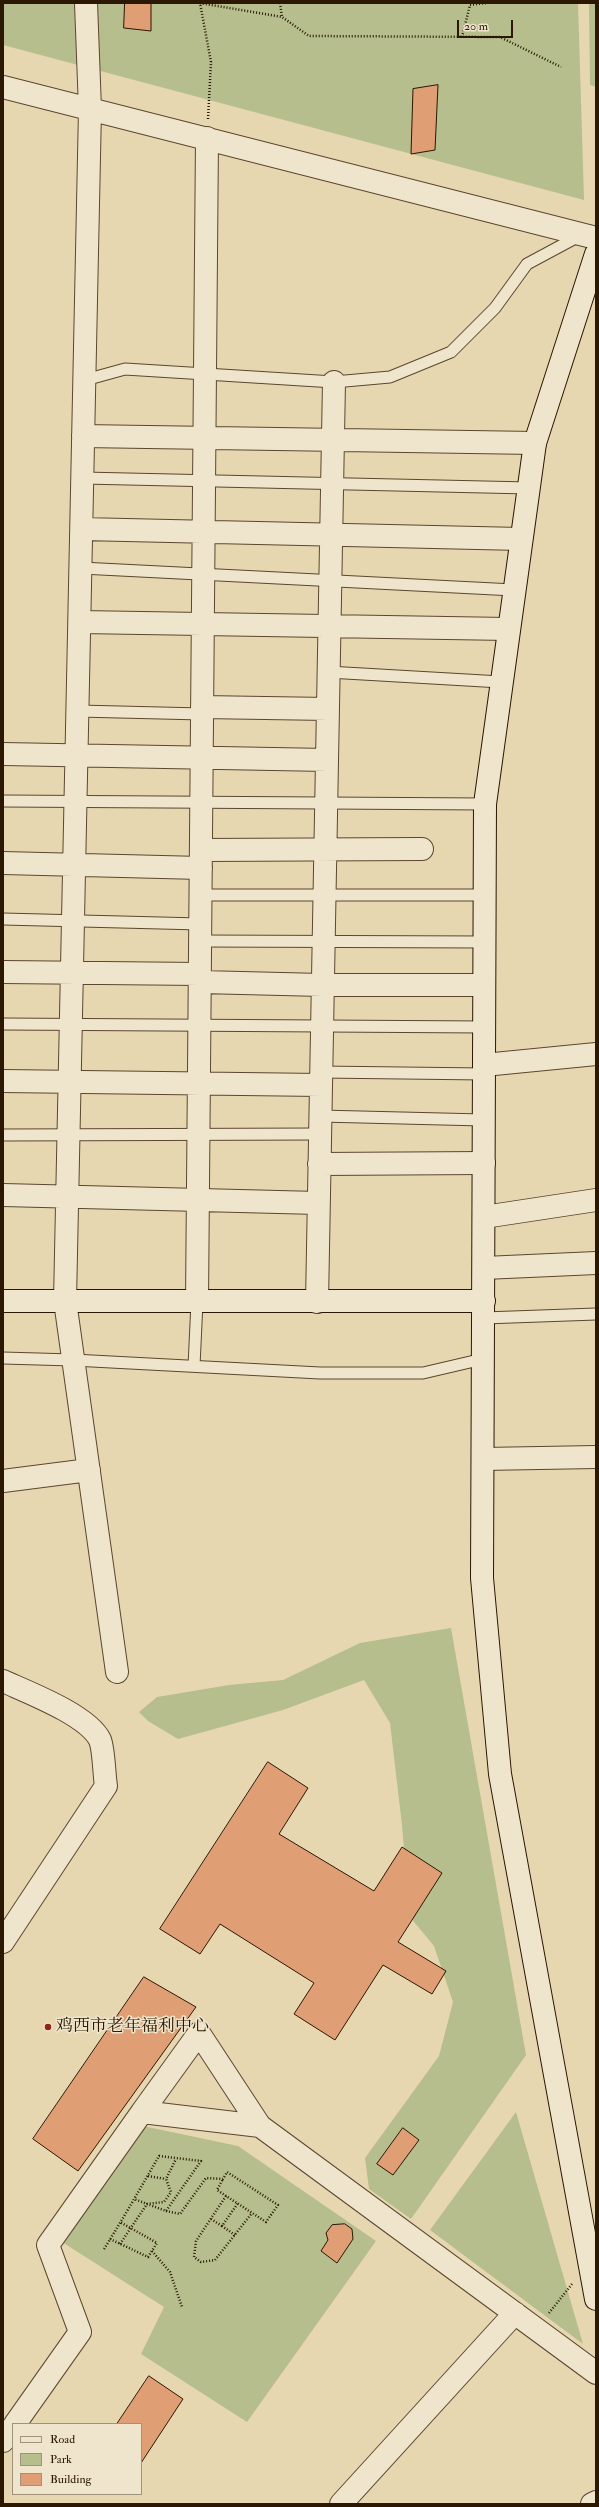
<!DOCTYPE html>
<html>
<head>
<meta charset="utf-8">
<style>
	body { margin:0 }
	#map { position:relative; width:599px; height:2507px; overflow:hidden; background:#e7d7b1; font-family:"IM FELL Double Pica",serif }
	canvas { display:block }
	.frame { position:absolute; inset:0; border:4px solid #2b1702; pointer-events:none }
	.legend { position:absolute; left:12px; top:2423px; width:130px; height:72px; box-sizing:border-box; background:#efe5cc; border:1px solid #a1937b; margin:0; padding:5px 7px; list-style:none; font-size:12px; color:#2b1702 }
	.legend li { display:flex; align-items:center; gap:8px; height:20px }
	.legend b { width:20px; border:1px solid #a1937b }
	.scale { position:absolute; left:457px; top:20px; width:56px; height:18px; box-sizing:border-box; border:2px solid #2b1702; border-top:0; padding-left:5px; font-size:12px; line-height:14px; white-space:nowrap; color:#2b1702; -webkit-text-stroke:3px #efe5cc; paint-order:stroke }
</style>
</head>
<body>
<div id="map">
<canvas width="599" height="2507"></canvas>
<div class="frame"></div>
<ul class="legend">
<li><b style="height:5px;background:#efe5cc"></b>Road</li>
<li><b style="height:11px;background:#b5be8c"></b>Park</li>
<li><b style="height:11px;background:#df9e73"></b>Building</li>
</ul>
<div class="scale">20 m</div>
</div>
<script>
const ctx = document.querySelector('canvas').getContext('2d');
ctx.lineJoin = 'round';
function paint(path, color) { ctx.fillStyle = color; ctx.fill(path, 'evenodd'); }
function trace(path, color, width, dash) { ctx.strokeStyle = color; ctx.lineWidth = width; ctx.lineCap = dash ? 'butt' : 'round'; ctx.setLineDash(dash || []); ctx.stroke(path); }
function write(font, color, halo, rows, align = 'center') {
  ctx.font = font + ' "IM FELL Double Pica","Noto Serif SC",serif'; ctx.lineWidth = 3; ctx.setLineDash([]); ctx.textBaseline = 'middle'; ctx.strokeStyle = halo; ctx.fillStyle = color; for (const [text, x, y, turn = 0] of rows) {
    ctx.save(); ctx.translate(x, y); ctx.rotate((+turn || 0) * Math.PI / 180); ctx.textAlign = isNaN(turn) ? turn : align; if (halo) ctx.strokeText(text, 0, 0); ctx.fillText(text, 0, 0); ctx.restore();
  }
}
const green = new Path2D(`
	M3,3h575l6,197 -581,-155z
	M589,3h7v84l-6,-2z
	M451,1628l75,427 -115,164 -42,-30 -4,-31 74,-102 14,-54 -19,-56 -24,-29 -8,-92 -12,-102 -26,-43 -81,30 -105,29 -30,-18 -9,-9 18,-15 72,-12 54,-5 77,-37z
	M516,2112l67,232 -153,-114z
	M143,2126l95,20 138,95 -129,181 -106,-68 23,-47 -102,-65z`);
const building = new Path2D(`
	M125,3h26v28l-27,-3z
	M438,85l-3,65 -24,4 2,-65z
	M268,1762l40,26 -29,46 95,57 28,-44 40,26 -44,69 48,29 -14,23 -49,-29 -48,75 -41,-26 20,-31 -94,-59 -20,30 -40,-25z
	M144,1977l52,30 -118,164 -45,-32z
	M403,2128l16,12 -26,35 -16,-11z
	M345,2224l7,5 1,10 -16,24 -16,-12 7,-11 -2,-7 6,-8z
	M149,2376l34,23 -42,64v-39h-24z`);
const path = new Path2D(`
	M280,3l2,14
	M462,37l8,-32 16,-2
	M208,119l3,-57 -11,-59 82,14 27,19 191,1 61,30
	M148,2176l18,3
	M226,2196l-30,45 -2,16 7,5 14,-2 37,-47
	M166,2211l14,3 26,-36 17,1 4,-7 51,33 -12,17 -49,-32 6,-11
	M211,2219l11,7
	M235,2235l-13,-9 16,-23
	M110,2239l38,18 9,-14 -37,-21
	M120,2244l27,-40 17,-2 7,-10 -5,-13 10,-20
	M104,2249c19,-30 37,-62 55,-93l42,5 -35,50 -32,-12
	M152,2251l18,21 12,35
	M549,2313l23,-29`);
const lane = new Path2D(`
	M85,380l40,-11 209,13 56,-5 61,-25 44,-44 32,-44 54,-29
	M83,478l446,10
	M81,568l433,22
	M328,672l173,10
	M78,711l124,3
	M3,801l482,3
	M201,895h283
	M3,919l197,5
	M200,941l284,1
	M3,1024l481,3
	M321,1072l163,2
	M320,1116l163,4
	M3,1135l317,-1
	M484,1318l112,-4
	M3,1358l70,2 247,13h103l60,-14
	M194,1366l3,-64`);
const street = new Path2D(`
	M86,3l4,106 -25,1192 52,371
	M3,87l593,151
	M83,436l452,7
	M82,529l439,10
	M80,622l428,7
	M202,707l126,2
	M3,754l324,6
	M201,850l221,-1
	M3,863l198,5
	M3,972l197,2
	M201,982l121,3h162
	M484,1065l112,-11
	M3,1081l318,4
	M319,1164l165,-1
	M3,1195l315,8
	M484,1217l112,-17
	M484,1268l112,-5
	M197,1302l10,-1164
	M317,1302l17,-920
	M483,1459l113,-2
	M3,1481l86,-11
	M3,1681c24,11 85,34 97,59 4,10 4,34 6,46l-103,156
	M142,2112l57,-79 61,93 336,247
	M15,2424l65,-92 -32,-87 94,-133 118,14
	M3,2441l10,-14
	M341,2504l174,-191
	M592,2504l4,-2`);
const secondary = new Path2D(`
	M596,254l-61,189 -50,361 -3,774 18,196 96,525
	M3,1301h481`);
const markers = [
	[48,2027,4,"#8f2418"]
];
const poiNames = [
	["鸡西市老年福利中心",56,2027]
];
paint(green, '#b5be8c');
paint(building, '#df9e73');
trace(building, '#2b1702', 1);
trace(lane, '#5a472e', 13);
trace(street, '#5a472e', 24);
trace(secondary, '#2b1702', 24);
trace(path, '#2b1702', 2.5, [1, 2]);
trace(lane, '#efe5cc', 11);
trace(street, '#efe5cc', 22);
trace(secondary, '#efe5cc', 22);
for (const [x, y, r, color] of markers) { const dot = new Path2D(); dot.arc(x, y, r, 0, 2 * Math.PI); ctx.fillStyle = color; ctx.fill(dot); trace(dot, '#efe5cc', 1.5); }
write('17px', '#2b1702', '#efe5cc', poiNames, 'left');
</script>
</body>
</html>
